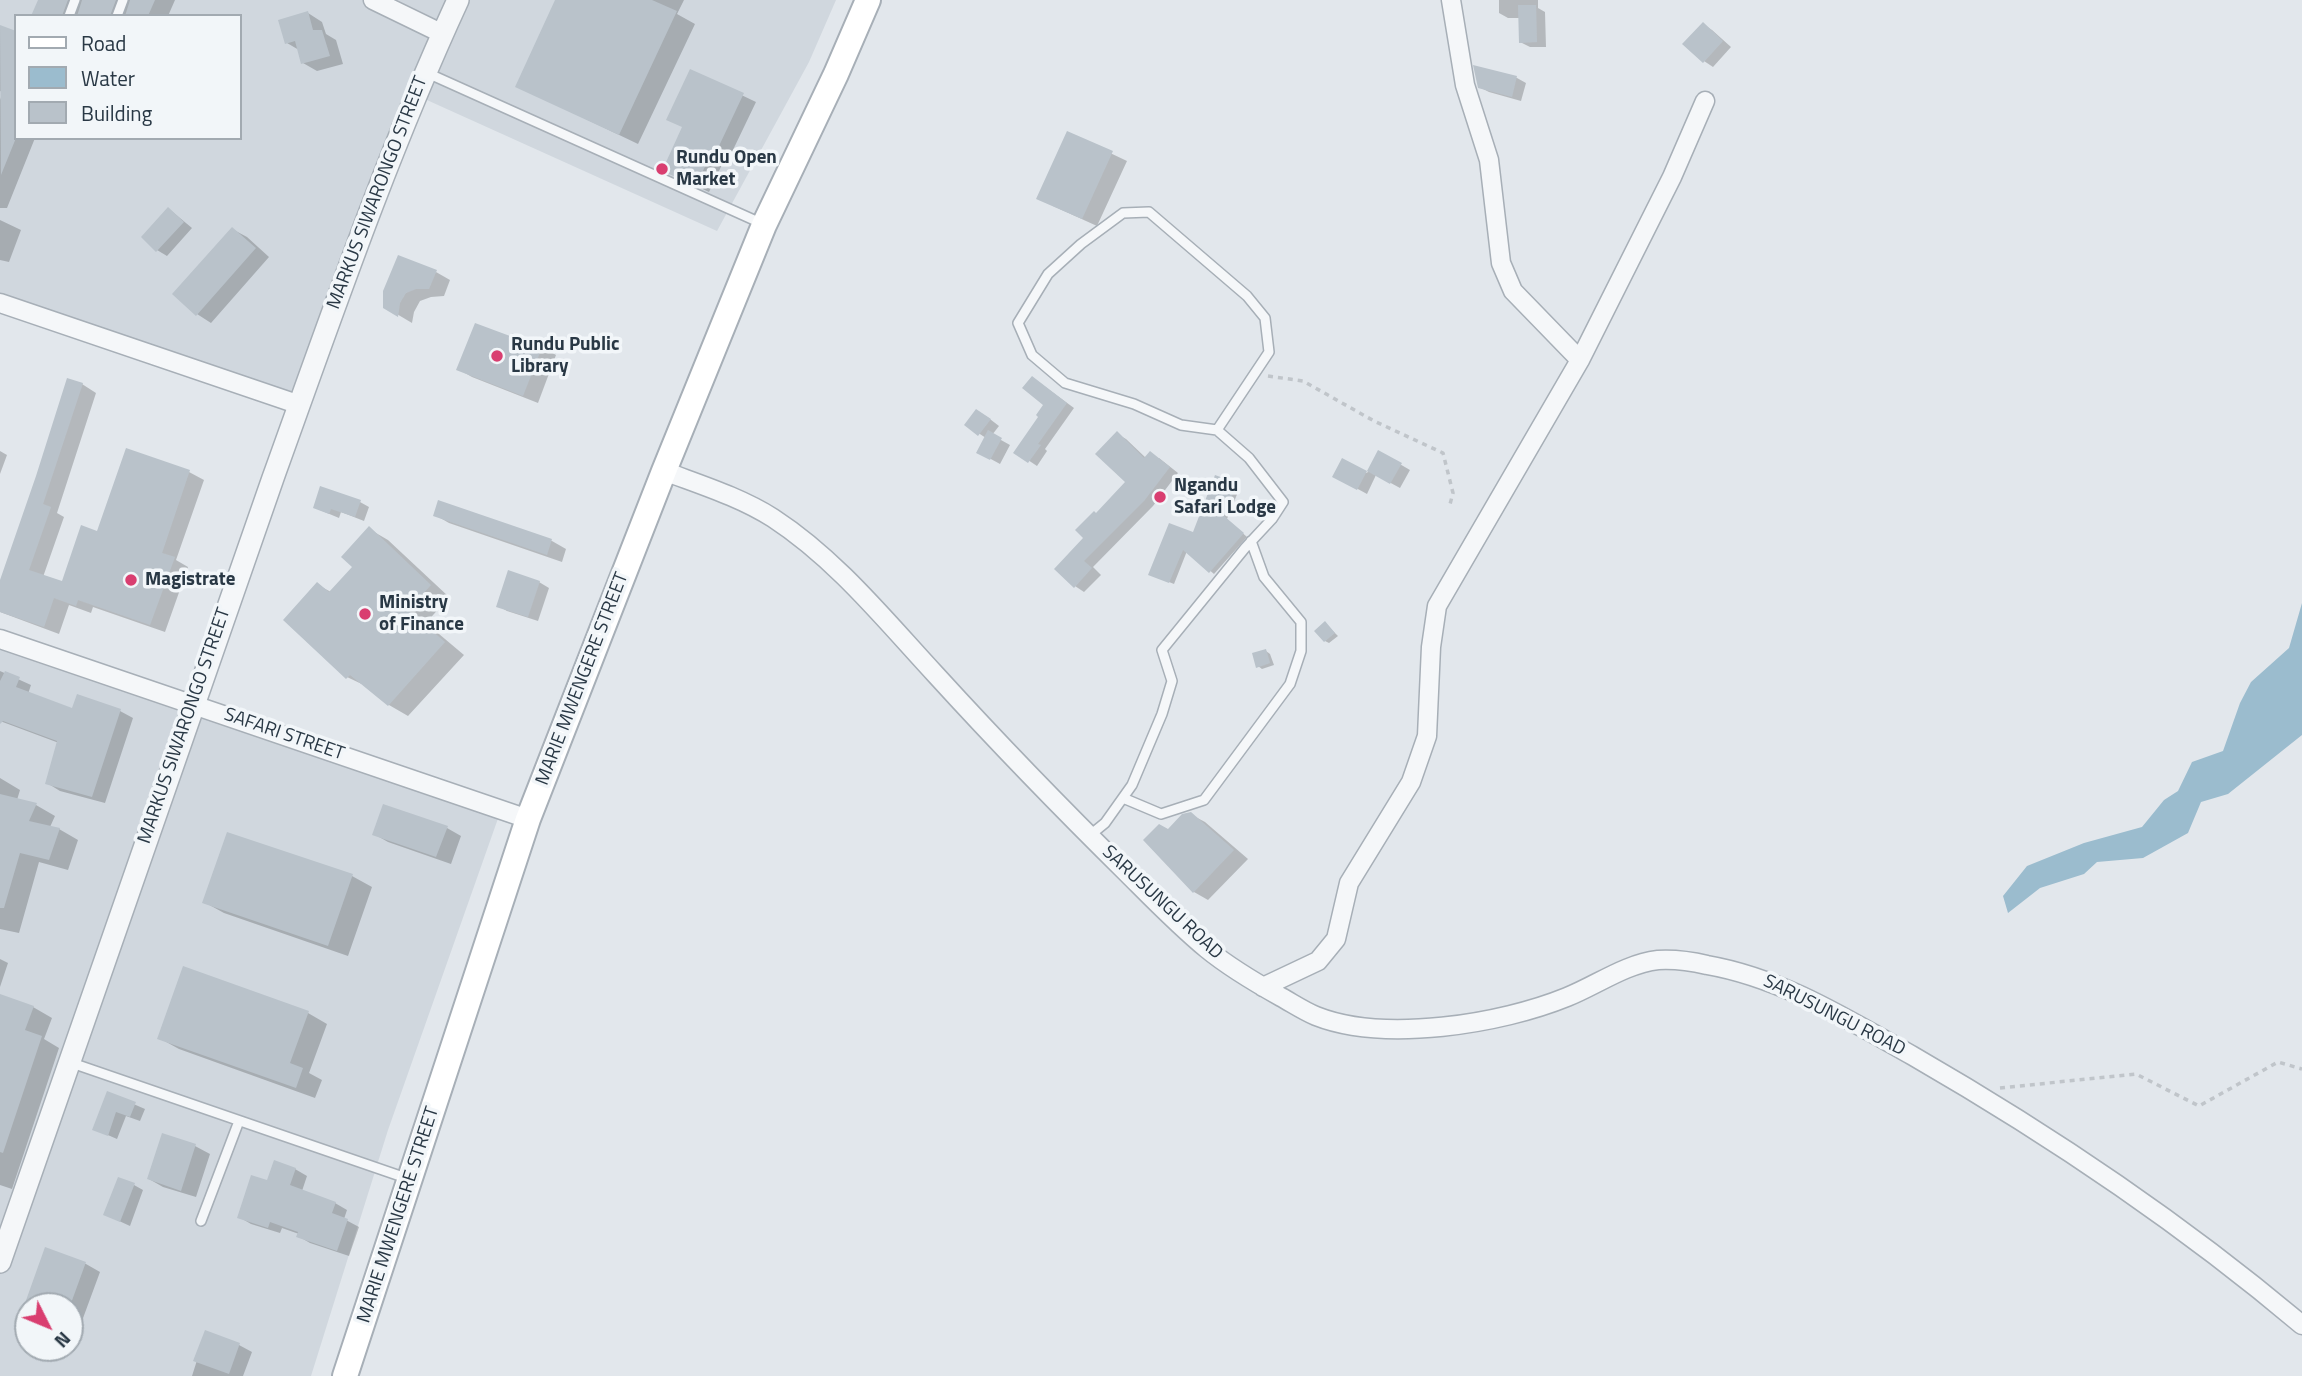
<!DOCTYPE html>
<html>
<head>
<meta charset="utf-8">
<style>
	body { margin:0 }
	#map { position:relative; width:2302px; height:1376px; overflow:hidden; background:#e2e7ec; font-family:"Titillium Web",sans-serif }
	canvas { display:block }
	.legend { position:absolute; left:14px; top:14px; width:228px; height:126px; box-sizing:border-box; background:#f2f6f9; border:2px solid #a2aab1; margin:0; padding:9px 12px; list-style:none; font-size:21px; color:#293845 }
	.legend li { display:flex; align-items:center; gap:14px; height:35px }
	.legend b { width:35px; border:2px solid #a2aab1 }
	.north { position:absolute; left:14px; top:1292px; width:70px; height:70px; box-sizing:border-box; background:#f2f6f9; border:2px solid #a2aab1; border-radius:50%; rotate:133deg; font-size:19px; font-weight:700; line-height:28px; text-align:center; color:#293845 }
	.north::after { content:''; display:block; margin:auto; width:24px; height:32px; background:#d93e70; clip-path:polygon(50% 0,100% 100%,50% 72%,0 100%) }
</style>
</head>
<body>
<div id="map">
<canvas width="2302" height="1376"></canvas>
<ul class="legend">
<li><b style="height:9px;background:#fff"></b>Road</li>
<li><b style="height:19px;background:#9bbcce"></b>Water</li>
<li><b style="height:19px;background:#b9c2ca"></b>Building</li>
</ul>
<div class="north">N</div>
</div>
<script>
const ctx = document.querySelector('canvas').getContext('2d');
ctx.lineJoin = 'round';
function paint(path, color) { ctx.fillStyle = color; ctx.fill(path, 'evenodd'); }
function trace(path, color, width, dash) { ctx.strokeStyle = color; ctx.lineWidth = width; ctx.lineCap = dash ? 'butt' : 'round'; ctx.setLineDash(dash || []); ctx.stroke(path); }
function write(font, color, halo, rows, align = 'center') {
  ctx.font = font + ' "Titillium Web",sans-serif'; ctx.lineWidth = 7; ctx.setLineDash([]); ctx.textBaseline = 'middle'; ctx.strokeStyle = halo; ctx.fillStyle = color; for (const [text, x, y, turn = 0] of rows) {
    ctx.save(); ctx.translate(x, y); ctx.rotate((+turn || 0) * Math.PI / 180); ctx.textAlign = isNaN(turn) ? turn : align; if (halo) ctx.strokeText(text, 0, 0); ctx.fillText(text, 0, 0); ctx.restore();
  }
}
const built = new Path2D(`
	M0,0h836l-27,62 -92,169 -299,-135 -220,609 303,105 -113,320 -77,246h-311v-737l192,65 107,-299 -299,-102zM16,16h224v122h-224zM28,1306h42v42h-42z`);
const water = new Path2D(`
	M2302,603v132l-74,59 -27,8 -13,31 -45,25 -46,4 -13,12 -44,14 -32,25 -5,-17 24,-30 57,-23 58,-16 22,-27 14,-9 14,-29 31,-11 17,-48 11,-21 38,-34z`);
const shadow = new Path2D(`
	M39,0h136l-7,16h-135z
	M557,0h127l-7,14 18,10 -57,120 -121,-58z
	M1499,0h39v8l7,4 1,35h-16l-10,-5v-24h-12l-9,-5z
	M308,13l14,9 4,12 10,6 7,24 -26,7 -14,-8 -4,-13 -12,-7z
	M1703,24l9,6 19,17 -18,20 -9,-6z
	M0,27l16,6v105h19l-28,70h-7v-108l3,-8 -3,-1z
	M1476,67l41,11 9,5 -5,18 -32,-9 -10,-5z
	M691,71l65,31 -24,50 -3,-2 -20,42 -32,-15z
	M1068,133l59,28 -30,65 -44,-20z
	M169,209l23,19 -25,28 -10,-6z
	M0,220l21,10 -12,32 -9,-2z
	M232,229l15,8 22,20 -58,66 -14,-9z
	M436,272l14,8 -6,16 -13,1 -11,4 -6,11 -2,11 -27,-16z
	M542,347l14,8 -18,48 -66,-26 -14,-8z
	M1040,383l34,25 -29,41 2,2 -10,15 -21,-14 25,-36 4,-11z
	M82,384l14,9 -39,120 7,4 -21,60 20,6 35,-50 29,-82 62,21 15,8 -28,80 12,7 -23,65 -72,-25 -2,6 -22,-8 -10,29 -59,-22v-27z
	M986,416l13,10 -7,9 18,10 -10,19 -22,-12 8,-14 -20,-13z
	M1117,434l9,5 20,19h13l19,15 -25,33 -60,61 8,8 -17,17 -9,-6 11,-48 10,-23 32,-33z
	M0,451l7,4 -7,19z
	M1379,452l31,18 -10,18 -24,-13 -9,19 -33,-18 8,-16 25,13z
	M1236,485l4,2 -13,32 20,18 -33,37 -27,-23 -13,33 -20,-8z
	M360,502l9,5 -5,14 -23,-9 -2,6 -24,-10z
	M439,503l113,38 14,8 -4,13 -113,-39 -14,-8z
	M369,529l19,11 61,57 -23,26 38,32 -56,61 -19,-11 -21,-18 -21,-10 -29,-92 13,7 23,-25z
	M539,582l10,6 -11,33 -31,-10 -9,-5z
	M1326,624l12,12 -9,7 -4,-2z
	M1266,651l4,3 4,11 -12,4 -4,-3z
	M0,671l31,14 -3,9 45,16 47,1 13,7 -28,85 -45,-12 -13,-8 12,-40 -59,-22z
	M0,778l20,12 -3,10 19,5 19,11 -5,11 9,2 19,11 -10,30 -29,-8 -20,71 -19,-4z
	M1190,814l15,8 43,37 -40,41 -14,-8 -25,-60z
	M447,828l14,8 -10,28 -63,-22 -14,-8z
	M352,876l20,11 -24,69 -124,-43 -20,-11z
	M0,959l8,4 -8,24z
	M0,996l33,11 19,11 -8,21 15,9 -47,141 -12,-4z
	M308,1013l19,11 -18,49 13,7 -7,18 -136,-49 -20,-11z
	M108,1093l37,16 -5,12 -14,-5 -9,23 -23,-10z
	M195,1146l15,8 -14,43 -33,-10 -14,-8z
	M295,1169l12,7 -5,15 33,12 12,7 -3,9 15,8 -10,29 -39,-13 -12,-7 1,-2 -17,-6 -2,5 -29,-9 -12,-7 29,-35z
	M134,1185l9,5 -13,36 -24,-11z
	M46,1250l40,14 14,8 -21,57 -9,-4v-19h-45z
	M206,1332l33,13 13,7 -9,24h-51z`);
const building = new Path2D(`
	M38,0h30l-6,16h-31z
	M82,0h34l-6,16h-33z
	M130,0h25l-7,16h-23z
	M555,0h97l25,11 -58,124 -104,-48z
	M1518,5h18l1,37 -18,1z
	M308,11l5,19h9l8,26 -29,8 -6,-23 -10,3 -7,-24z
	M1703,22l20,19 -20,22 -21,-19z
	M0,25l16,6v107l-15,37z
	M1473,65l44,11 -5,21 -34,-9z
	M690,69l54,24 -25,53 -4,-1 -19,41 -34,-15 20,-44 -16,-7z
	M1067,131l46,20 -31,68 -46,-20z
	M168,207l16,15 -28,30 -15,-15z
	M232,227l24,21 -60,68 -24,-22z
	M398,255l39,15 -8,19h-13l-10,4 -6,10 -2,14 -15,-9v-17z
	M475,323l35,13 2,-3 31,12 -20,51 -67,-26z
	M1032,376l35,27 -29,41 3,1 -13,18 -15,-10 25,-36 -2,-2 7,-10 -21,-17z
	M67,378l16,5 -40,121 8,3 -22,63 33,11 19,-56 16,6 29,-83 64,22 -28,83 13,4 -25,68 -72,-25 -2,6 -22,-8 -10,29 -44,-15v-32l36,-104z
	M976,409l15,10 -13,17 -14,-11z
	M988,430l14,8 -12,22 -14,-7z
	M1117,431l27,27 6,-7 20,16 -26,34 -60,60 8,7 -18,20 -20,-19 29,-31 -8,-8 19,-19 2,2 29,-31 -30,-28z
	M1378,450l24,13 -12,21 -23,-13z
	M1342,458l25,13 -10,19 -25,-13z
	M1215,475l22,8 -13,33 20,17 -35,40 -26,-23 -14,33 -21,-8 21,-52 24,9z
	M320,486l41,14 -6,17 -24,-8 -2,5 -16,-6z
	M438,500l114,39 -5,16 -114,-39z
	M369,526l62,59 -23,25 37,32 -57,64 -38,-31 -4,4 -63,-59 34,-38 12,10 23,-25 -11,-10z
	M508,570l32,11 -12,36 -32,-10z
	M1325,621l10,12 -11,9 -10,-11z
	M1266,649l4,14 -14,5 -4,-15z
	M5,671l15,6 -4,10 56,21 5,-14 44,15 -29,88 -47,-13 12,-43 -54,-20 -3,3v-43z
	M0,794l37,9 -8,18 31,7 -11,32 -29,-7 -16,55h-4z
	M383,804l65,22 -12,31 -64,-22z
	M1191,812l43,38 -41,43 -50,-53 16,-16 9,5 14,-15z
	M227,832l126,42 -25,72 -126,-43z
	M183,966l126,45 -19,52 13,5 -7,20 -139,-49z
	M0,994l34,12 -9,24 17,6 -39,117 -3,-1z
	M107,1091l29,11 -6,15 -14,-5 -8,24 -16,-6z
	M162,1133l34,11 -15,47 -34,-12z
	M274,1160l22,8 -6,17 46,17 -4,11 16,6 -11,32 -41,-14 2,-5 -28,-10 -2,6 -31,-10 14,-43 16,5z
	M118,1177l17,6 -15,39 -17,-7z
	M45,1247l41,15 -16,44h-46z
	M205,1330l35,13 -11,31 -36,-13z`);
const path = new Path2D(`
	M1268,376l35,5 71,40 69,32 10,40 -4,15
	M2000,1088l136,-14 63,32 79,-44 24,7`);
const service = new Path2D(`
	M69,16l6,-16
	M117,16l6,-16
	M425,72l338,152
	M1123,798l38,16 43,-14 86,-116 11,-33v-29l-37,-45 -13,-36
	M1089,836l16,-13 27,-38 30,-71 10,-33 -10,-31 83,-102 27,-29 11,-17 -34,-44 -32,-28 -36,-5 -47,-21 -69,-21 -33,-28 -14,-32 30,-49 33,-30 42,-31 26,-1 98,84 18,22 4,34 -52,78
	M69,1062l337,116
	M201,1221l38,-100`);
const minor = new Path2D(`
	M373,0l70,34
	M1451,0l14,85 24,75 12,103 12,28 67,69
	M0,303l300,102
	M664,471c37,14 76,26 109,47 63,41 112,102 163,157 62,68 126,134 192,199 25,25 51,52 79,75 22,18 49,34 74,48 11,6 23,14 35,19 68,27 185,8 251,-19 30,-12 58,-33 91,-37 17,-1 32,1 49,5 75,13 140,54 206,91 137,79 268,167 389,269
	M0,639l528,180
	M1263,987l55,-26 18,-22 13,-56 62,-101 16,-46 4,-89 6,-41 143,-246 92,-183 33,-76`);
const tertiary = new Path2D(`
	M0,1262c90,-262 180,-524 273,-784 58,-161 113,-322 185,-478`);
const secondary = new Path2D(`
	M345,1376l183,-557 136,-348 100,-246 72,-151 32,-74`);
const markers = [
	[662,169,7,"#d93e70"],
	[497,356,7,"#d93e70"],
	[1160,497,7,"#d93e70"],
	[131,580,7,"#d93e70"],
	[365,614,7,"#d93e70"]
];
const poiNames = [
	["Rundu Open",676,158],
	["Market",676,180],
	["Rundu Public",511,345],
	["Library",511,367],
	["Ngandu",1174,486],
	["Safari Lodge",1174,508],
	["Magistrate",145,580],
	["Ministry",379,603],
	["of Finance",379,625]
];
const streetNames = [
	["MARKUS SIWARONGO STREET",378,193,-69],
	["MARIE MWENGERE STREET",583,679,-69],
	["MARKUS SIWARONGO STREET",185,726,-71],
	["SAFARI STREET",284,735,19],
	["SARUSUNGU ROAD",1162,903,43],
	["SARUSUNGU ROAD",1834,1016,27],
	["MARIE MWENGERE STREET",399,1215,-72]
];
paint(built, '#d0d7de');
paint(water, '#9bbcce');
paint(shadow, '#0003');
paint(building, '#b9c2ca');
trace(service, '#a7afb7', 12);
trace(minor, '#a7afb7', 21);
trace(tertiary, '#a7afb7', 24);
trace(secondary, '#a7afb7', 28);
trace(path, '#c0c5ca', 3.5, [5, 5]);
trace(service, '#f5f7f9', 9);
trace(minor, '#f5f7f9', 18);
trace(tertiary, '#f5f7f9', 21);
trace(secondary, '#fff', 24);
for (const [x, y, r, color] of markers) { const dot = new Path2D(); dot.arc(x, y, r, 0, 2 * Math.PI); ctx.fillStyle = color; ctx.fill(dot); trace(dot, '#f2f6f9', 2.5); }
write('bold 19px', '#293845', '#f2f6f9', poiNames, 'left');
write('19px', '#293845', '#f2f6f9', streetNames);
</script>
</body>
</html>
